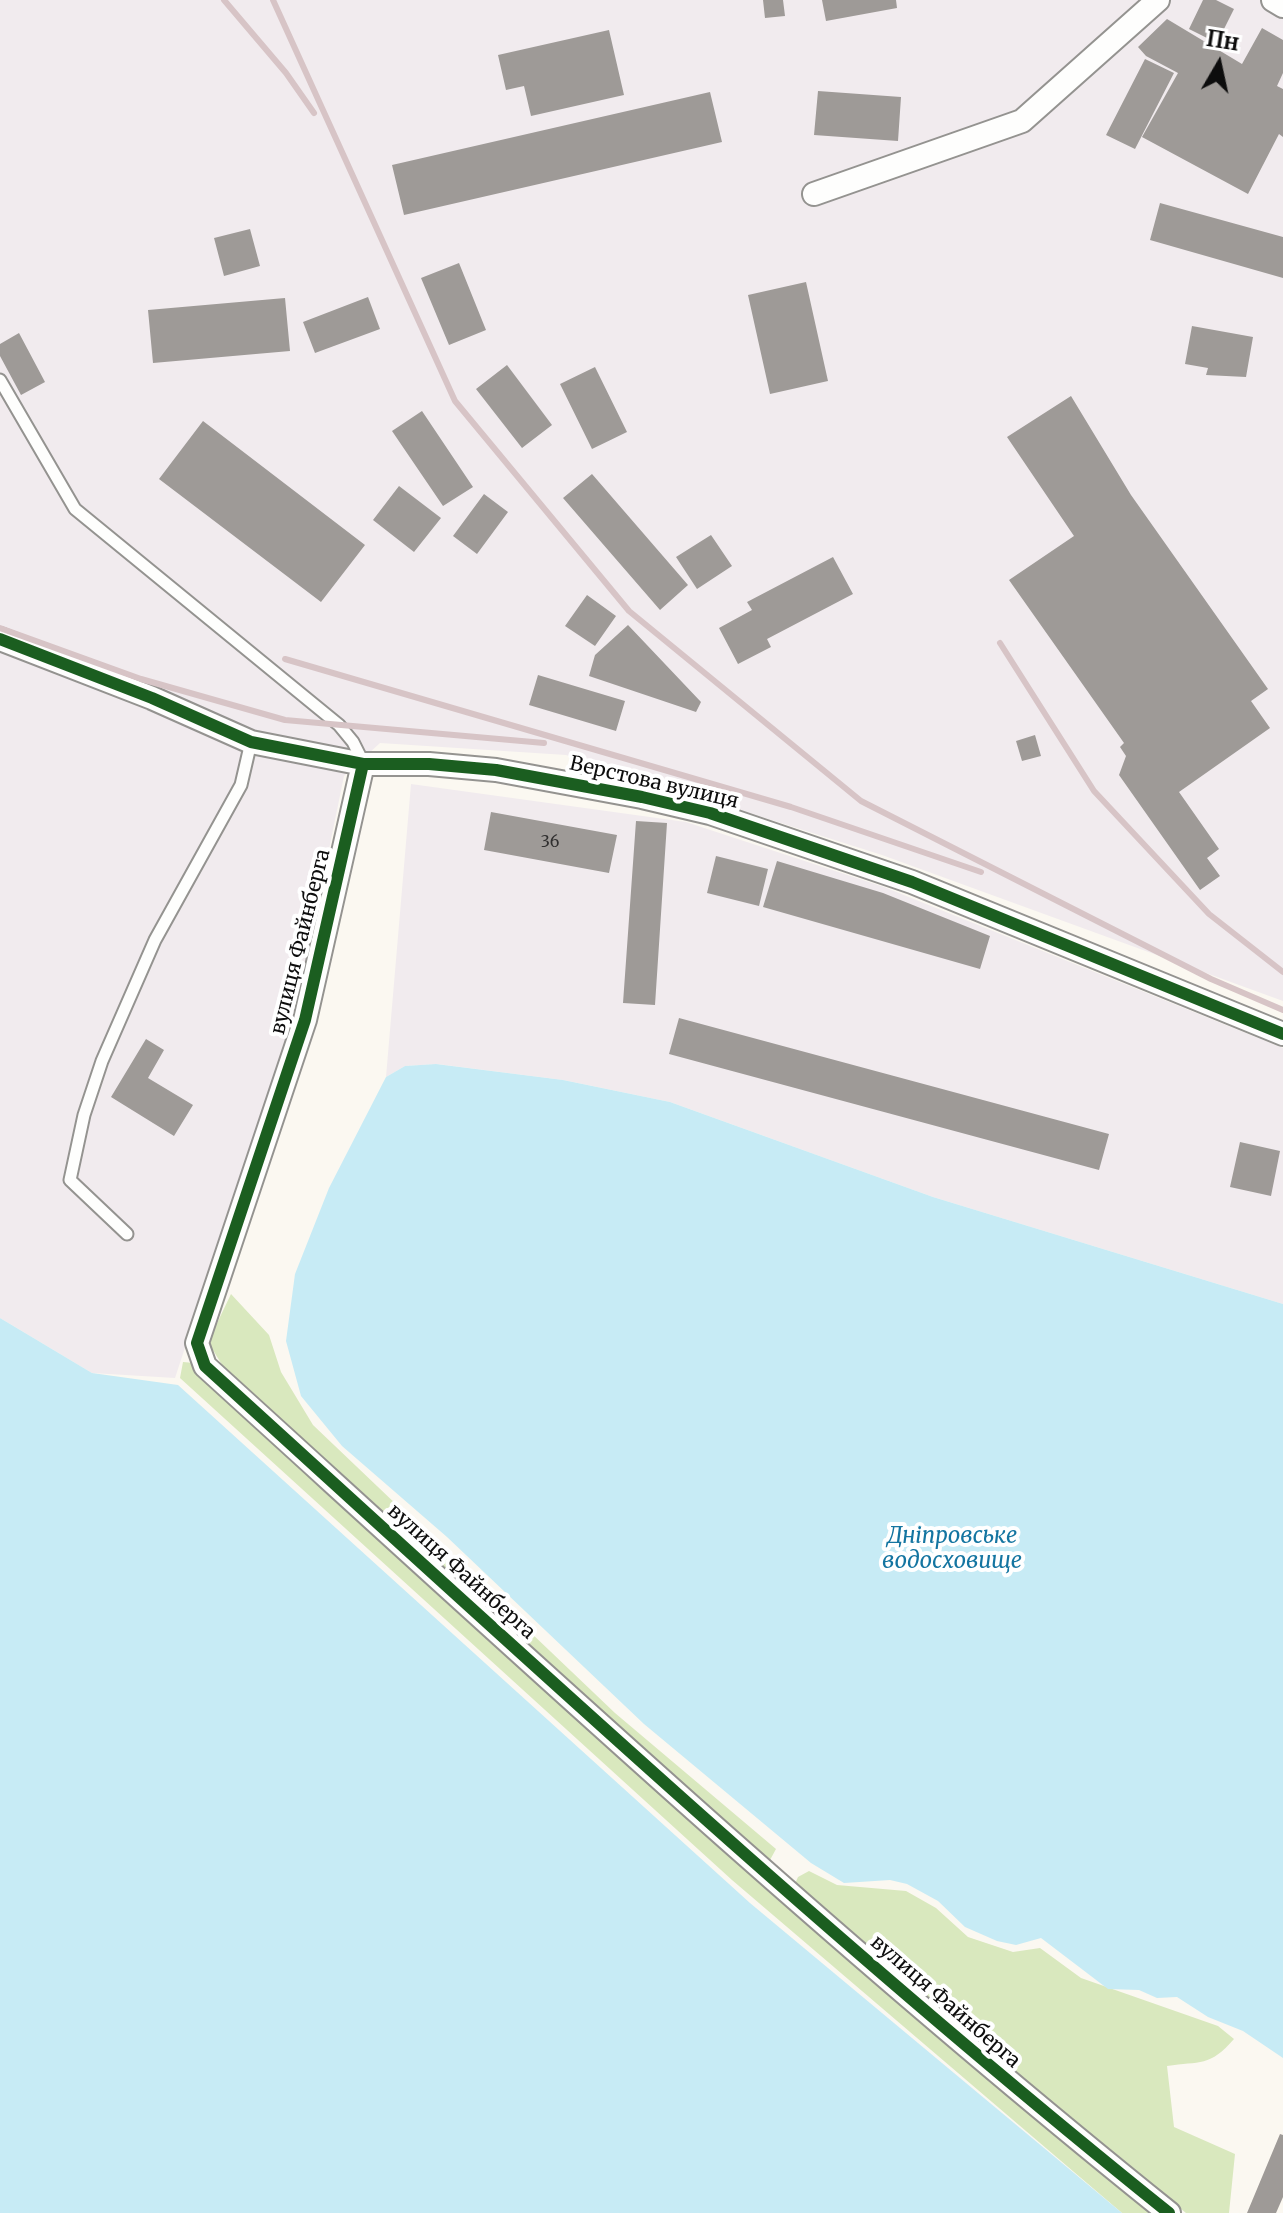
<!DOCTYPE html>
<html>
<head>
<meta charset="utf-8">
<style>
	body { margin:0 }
	#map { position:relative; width:1283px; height:2213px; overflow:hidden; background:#fbf8f1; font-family:Merriweather,serif }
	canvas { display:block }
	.north { position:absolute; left:1179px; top:24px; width:80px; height:80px; -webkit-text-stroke:6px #fff; paint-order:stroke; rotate:9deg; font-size:22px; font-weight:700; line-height:32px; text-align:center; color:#0d0d0d }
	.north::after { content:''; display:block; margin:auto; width:28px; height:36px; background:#0d0d0d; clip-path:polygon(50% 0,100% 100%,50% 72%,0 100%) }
</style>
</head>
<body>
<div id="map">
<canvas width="1283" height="2213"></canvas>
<div class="north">Пн</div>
</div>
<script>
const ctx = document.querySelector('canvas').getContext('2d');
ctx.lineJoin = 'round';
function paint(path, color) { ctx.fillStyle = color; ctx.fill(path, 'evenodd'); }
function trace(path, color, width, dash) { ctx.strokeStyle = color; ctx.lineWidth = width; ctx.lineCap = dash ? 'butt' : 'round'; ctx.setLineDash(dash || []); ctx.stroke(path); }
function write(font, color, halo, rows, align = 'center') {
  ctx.font = font + ' Merriweather,serif'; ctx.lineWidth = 8; ctx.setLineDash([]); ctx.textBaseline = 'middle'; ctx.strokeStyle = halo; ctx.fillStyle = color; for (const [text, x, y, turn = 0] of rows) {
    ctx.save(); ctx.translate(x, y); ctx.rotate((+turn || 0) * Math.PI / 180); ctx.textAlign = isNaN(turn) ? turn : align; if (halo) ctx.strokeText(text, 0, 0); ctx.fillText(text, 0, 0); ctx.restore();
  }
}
const industrial = new Path2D(`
	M0,0h1283v1001l-401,-146 -316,-100 -186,-12 -36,33 -48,234 -121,368 -83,-5 -92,-55z
	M411,784l275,38 198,65 399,161v256l-350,-107 -263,-95 -107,-22 -126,-16 -32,2 -19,11z`);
const forest = new Path2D(`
	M231,1294l38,41 12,37 32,53 302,288 161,136 -6,11 -28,-19 -518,-473 -16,-26z
	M183,1362l11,1 961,850h-33l-390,-333 -552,-502z
	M809,1871l28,14 69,6 30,17 32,29 45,15 27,-4 41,30 137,48 16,13c-24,28 -34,22 -67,27l7,61 61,27 -6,59h-43l-380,-313 -12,-14 4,-9z`);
const water = new Path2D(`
	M436,1064l127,16 107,22 263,95 350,107v754l-40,-27 -35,-14 -31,-20 -20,1 -18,-8 -31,-1 -67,-51 -25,7 -19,-4 -32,-14 -27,-26 -31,-17 -17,-4 -46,3 -33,-20 -167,-139 -197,-187 -105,-91 -41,-50 -15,-55 9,-67 34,-86 57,-111 19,-11z
	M0,1318l92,55 86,12 572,518 372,310h-1122z`);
const building = new Path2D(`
	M763,0h20l2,16 -20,2z
	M822,0h74l1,8 -71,13z
	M1203,0h13l18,9 -17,34 -28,-14z
	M1167,19l75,45 20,-36 21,12v33l-6,13 6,3v48l-4,-3 -31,60 -106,-57 36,-64 -32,-17 -8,-9z
	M609,30l15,65 -93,21 -7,-30 -18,4 -8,-35z
	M1145,59l29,14 -39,76 -29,-14z
	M818,91l83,6 -3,44 -84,-6z
	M710,92l12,50 -318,73 -12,-50z
	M1160,203l123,34v41l-133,-38z
	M250,229l10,37 -36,10 -10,-38z
	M459,263l27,67 -37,15 -28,-67z
	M806,282l22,99 -58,13 -22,-99z
	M368,297l12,32 -65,24 -12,-31z
	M285,298l5,53 -137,12 -5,-53z
	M1192,326l61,11 -7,40 -40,-2 2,-7 -23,-4z
	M19,333l26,49 -24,13 -21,-39v-12z
	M507,365l45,60 -30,23 -46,-59z
	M595,367l32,65 -35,17 -32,-65z
	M1071,396l60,99 137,194 -17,12 19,27 -91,64 40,57 -12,9 13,18 -20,14 -81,-115 7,-19 -6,-9 4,-4 -115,-163 65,-44 -67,-99z
	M422,411l51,76 -30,19 -51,-75z
	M203,421l162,124 -44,57 -162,-123z
	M592,474l96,111 -28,25 -97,-112z
	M399,486l42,32 -27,34 -41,-32z
	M484,494l24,18 -31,42 -24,-18z
	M711,535l21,31 -35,23 -21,-32z
	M833,557l20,37 -86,45 4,8 -33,17 -19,-36 33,-18 -5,-8z
	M587,595l29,21 -21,30 -30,-20z
	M628,625l73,77 -5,10 -107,-36 6,-21z
	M538,675l87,26 -9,30 -87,-26z
	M1035,735l6,21 -19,5 -6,-20z
	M491,812l126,23 -8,38 -125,-23z
	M636,821l31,2 -12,182 -32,-2z
	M716,856l52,13 -9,37 -52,-13z
	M777,861l106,32 107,43 -10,33 -217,-62z
	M679,1018l430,116 -10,36 -430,-116z
	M146,1039l18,11 -16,28 45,27 -19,31 -63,-39z
	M1240,1142l40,9 -9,45 -41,-9z
	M1280,2134l3,1v62l-7,16h-29z`);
const service = new Path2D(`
	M0,380l75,129 264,216 14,17 10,20
	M127,1234l-57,-54 14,-65 18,-54 53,-121 86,-155 10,-43`);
const minor = new Path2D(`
	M1273,0l10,6
	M814,194l208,-73 136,-121
	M0,639l152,59 99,44 112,22h66l67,6 146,27 68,16 202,69 371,152
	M363,764l-58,256 -108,323 8,23c317,288 630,579 964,847`);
const rail = new Path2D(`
	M224,0l62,73 28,40
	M273,0l182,401 174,210 232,190 350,178 72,31
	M0,628l141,51 144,41 259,23
	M1000,643l94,148 115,123 74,58
	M285,659l506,148 190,65`);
const cycleway = new Path2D(`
	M0,639l152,59 99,44 112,22h66l67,6 146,27 68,16 202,69 371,152
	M363,764l-58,256 -108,323 8,23c317,288 630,579 964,847`);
const numberNames = [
	["36",550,842]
];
const streetNames = [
	["Верстова вулиця",654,783,13],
	["вулиця Файнберга",301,942,-76],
	["вулиця Файнберга",461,1572,42],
	["вулиця Файнберга",945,2002,41]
];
const waterNames = [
	["Дніпровське",952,1537],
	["водосховище",952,1562]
];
paint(industrial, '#f1ebee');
paint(forest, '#d9e8be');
paint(water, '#c7ebf5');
paint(building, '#9e9a97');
trace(service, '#949390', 15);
trace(minor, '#949390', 26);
trace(service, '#fefefd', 11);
trace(minor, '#fefefd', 22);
trace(rail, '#d7c4c6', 6);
trace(cycleway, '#1b5e20', 12);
write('16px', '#313030', null, numberNames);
write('20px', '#0d0d0d', '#fff', streetNames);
write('italic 22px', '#1475a1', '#fff', waterNames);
</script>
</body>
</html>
